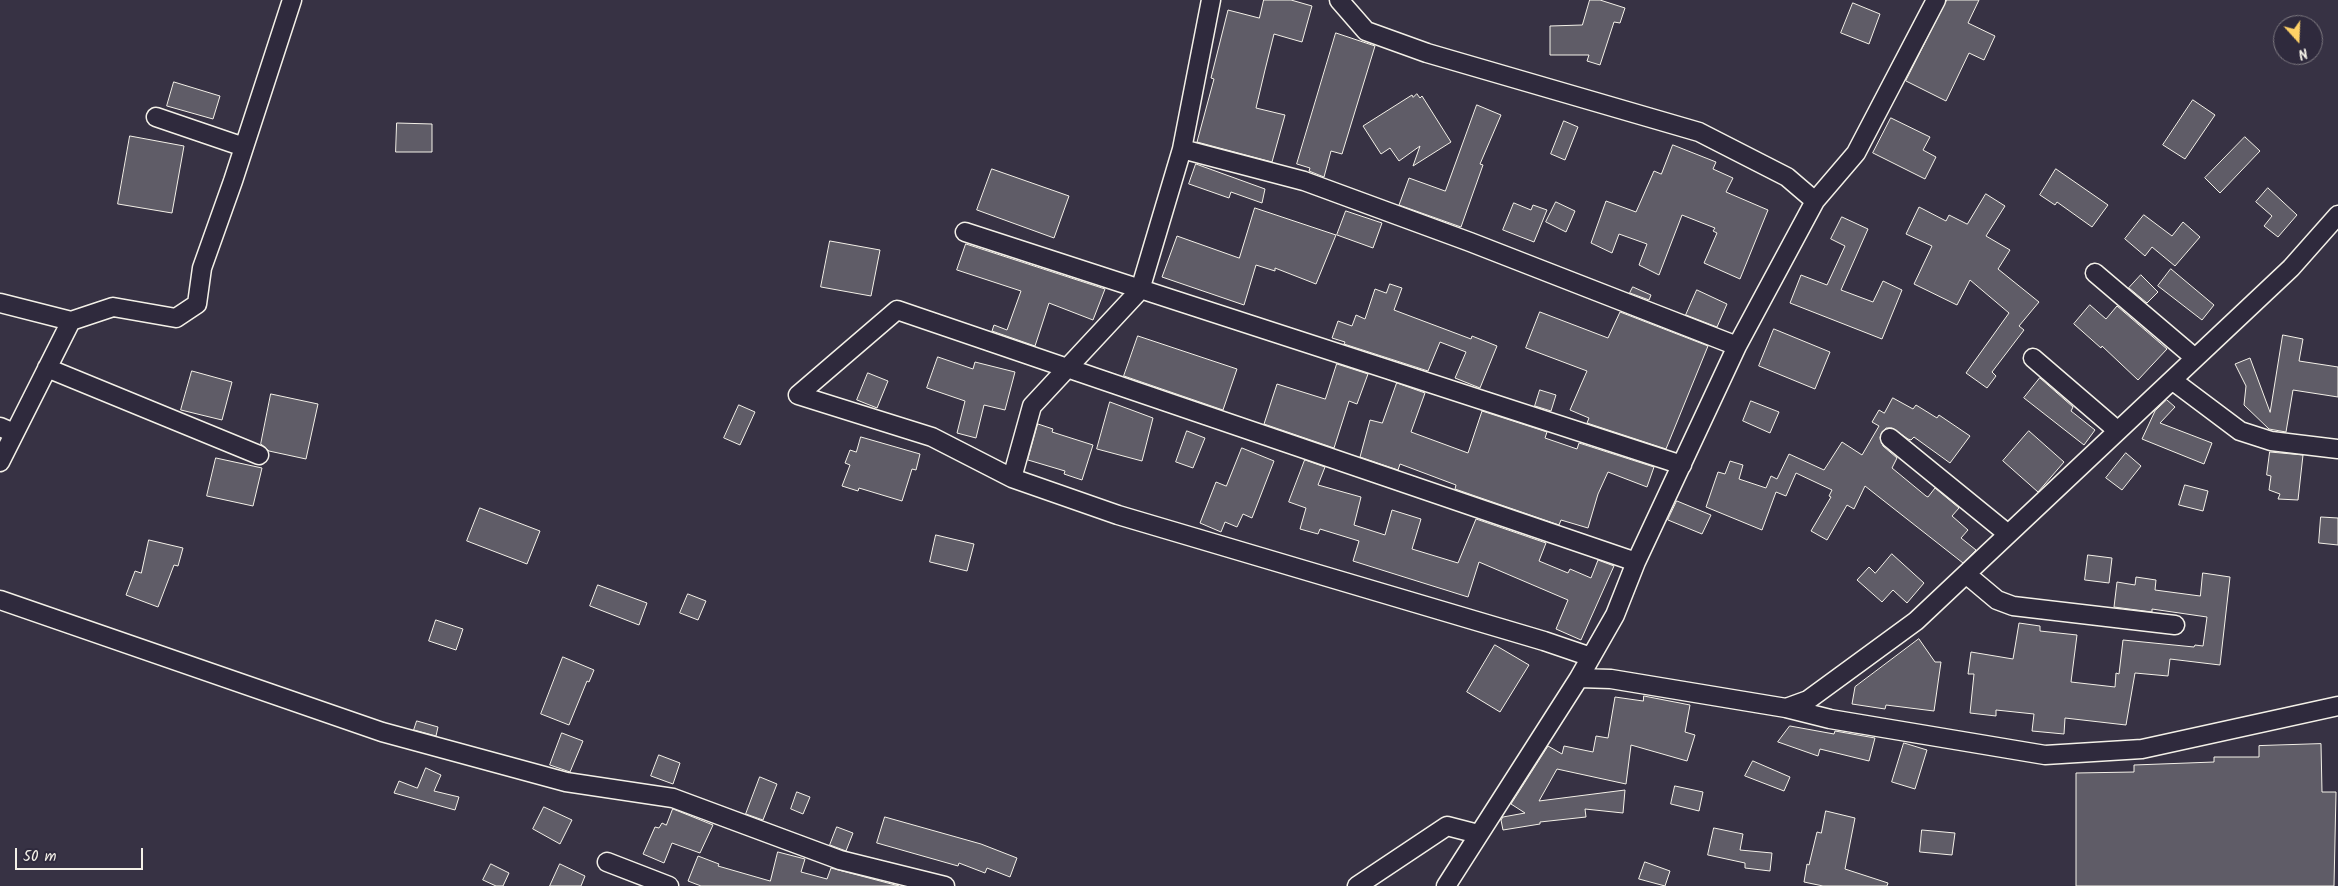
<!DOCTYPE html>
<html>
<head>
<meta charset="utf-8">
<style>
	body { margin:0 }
	#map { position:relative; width:2338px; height:886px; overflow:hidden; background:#373244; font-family:Kalam,sans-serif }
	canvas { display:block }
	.north { position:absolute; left:2273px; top:15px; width:50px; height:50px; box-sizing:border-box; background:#2f2a3d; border:1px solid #7e7a81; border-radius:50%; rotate:160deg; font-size:14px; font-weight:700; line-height:20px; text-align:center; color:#f4f1e8 }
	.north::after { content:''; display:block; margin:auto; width:18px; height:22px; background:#ffd166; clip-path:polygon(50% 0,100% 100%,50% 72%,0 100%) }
	.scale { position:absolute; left:15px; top:848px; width:128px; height:22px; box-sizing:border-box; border:2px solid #f4f1e8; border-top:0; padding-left:6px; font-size:15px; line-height:18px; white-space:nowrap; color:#f4f1e8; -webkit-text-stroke:4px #2f2a3d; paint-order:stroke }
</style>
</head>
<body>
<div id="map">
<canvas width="2338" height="886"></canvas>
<div class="north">N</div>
<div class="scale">50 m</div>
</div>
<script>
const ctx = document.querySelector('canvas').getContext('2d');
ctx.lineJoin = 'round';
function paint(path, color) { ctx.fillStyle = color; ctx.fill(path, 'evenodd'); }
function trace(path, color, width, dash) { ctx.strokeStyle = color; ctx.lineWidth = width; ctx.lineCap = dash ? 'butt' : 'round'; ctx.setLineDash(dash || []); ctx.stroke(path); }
const building = new Path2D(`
	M1264,0h27l21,6 -10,36 -28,-8 -9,36 -9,38 29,7 -13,47 -75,-20 17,-63 -3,-1 17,-68 31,8z
	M1590,0h10l25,8 -5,15 -6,-1 -14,43 -13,-4 2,-6h-39v-29l32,-1z
	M1947,0h32l-11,23 27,13 -11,24 -15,-7 -23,48 -40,-20z
	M1853,3l27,11 -11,30 -28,-11z
	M1336,33l39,13 -33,108 -11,-3 -7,26 -15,-6 1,-3 -13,-4z
	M174,82l46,14 -7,23 -46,-13z
	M1417,94l3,4 2,-2 29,46 -38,24 7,-20 -21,15 -9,-13 -9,6 -18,-28 49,-31 1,2z
	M2193,100l22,15 -30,44 -22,-14z
	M1477,105l24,10 -21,49 3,1 -22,62 -62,-22 10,-27 36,13z
	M1891,118l39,19 -7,13 13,7 -11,22 -52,-26z
	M1564,121l14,6 -13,33 -14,-6z
	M397,123l35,1v28h-36z
	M130,136l54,10 -12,67 -54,-9z
	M2245,137l15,14 -40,42 -15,-15z
	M1673,145l43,17 -3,7 20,9 -7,14 42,18 -28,69 -36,-16 13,-30 -4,-2 2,-3 -33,-13 -23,60 -20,-10 8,-21 -28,-10 -7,19 -21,-10 15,-42 30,11 18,-41 7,3z
	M1196,164l69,25 -3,14 -31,-11 -2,6 -40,-14z
	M992,169l77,27 -15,42 -77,-28z
	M2056,169l52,36 -16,22 -35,-25 -2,3 -15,-10z
	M2268,188l29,27 -19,22 -14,-11 8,-10 -16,-14z
	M1986,194l19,12 -19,30 24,14 -12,19 41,33 -20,24 5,4 -32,42 4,4 -9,12 -21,-15 43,-60 -39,-33 -13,25 -43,-21 18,-38 -26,-12 13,-27 27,14 3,-6 18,9z
	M1556,202l19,9 -9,21 -20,-10z
	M1514,203l17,7 2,-5 14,5 -13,32 -31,-12z
	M1255,208l81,27 -20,49 -41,-16v3l-19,-6 -12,40 -82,-28 15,-41 62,22z
	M1346,211l36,12 -9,25 -36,-13z
	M2144,215l28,21 11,-14 17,15 -25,29 -23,-19 -7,9 -20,-17z
	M1842,217l26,12 -27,61 32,12 10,-21 19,9 -20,49 -92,-36 11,-28 26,10 18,-39 -14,-7z
	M830,241l50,9 -9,46 -50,-9z
	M966,244l139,45 -12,31 -44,-17 -14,43 -43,-15 2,-6 13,5 14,-39 -64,-21z
	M2171,269l43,36 -12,15 -44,-34z
	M2141,275l17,17 -11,11 -18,-15z
	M1390,284l12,4 -8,22 77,29 1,-3 25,10 -17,42 -25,-10 11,-26 -26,-10 -12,29 -84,-27 1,-2 -13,-4 6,-17 14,5 4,-11 9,4 10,-30 11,4z
	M1633,287l18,8 -2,5 -19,-7z
	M1697,290l30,14 -10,23 -31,-12z
	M2090,305l16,14 11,-13 50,43 -29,31 -36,-34 -1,2 -27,-24z
	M1540,312l68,26 12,-26 88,34 -42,103 -79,-26 2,-5 -19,-8 17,-39 -61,-23z
	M1774,329l56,23 -15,37 -56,-23z
	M2283,335l20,4 -4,22 39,6v30l-45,-7 -7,42 -17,-3 -25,-24 2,-19 -11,-22 15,-6 20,54z
	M1138,336l99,33 -14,41 -99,-34z
	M938,357l35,12 2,-7 40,10 -10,38 -21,-5 -8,33 -19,-5 8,-32 -38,-13z
	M1337,364l31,10 -11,30 -8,-3 -15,47 -70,-24 13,-40 48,15z
	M192,371l40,11 -10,38 -41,-10z
	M868,373l20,8 -11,27 -20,-8z
	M2040,378l33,29 -2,4 24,19 -11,15 -60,-47z
	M1397,383l28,10 -14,39 57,21 14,-42 65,21 -2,6 32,11 2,-6 75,24 -7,20 -39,-15 -10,22 -10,34 -27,-8 -2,5 -104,-36 1,-4 -56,-21 -2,6 -38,-13 10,-37 12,3z
	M1540,390l16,5 -5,16 -16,-5z
	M271,394l47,10 -12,55 -37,-8 -8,-7z
	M1893,398l20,11 3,-4 21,13 2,-3 31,21 -20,27 -36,-26 -3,3 -3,-1 -16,-11h-6l-6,9 3,9 14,12 -5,10 34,28 2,1 7,-9 24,20 -7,8 16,14 -7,8 15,12 -13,13 -98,-77 -11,23 -7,-4 -20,35 -16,-9 20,-34 -2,-1 3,-6 -36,-17 -10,23 -10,-4 -14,38 -56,-23 12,-35 7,2 5,-13 13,4 -4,14 27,9 5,-12 6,3 12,-25 35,16 18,-28 20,13 17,-29 -7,-4 7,-12 5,3z
	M2167,400l8,7 -15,16 52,20 -8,21 -62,-25 13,-28z
	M1751,401l28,11 -9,21 -27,-12z
	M1110,402l43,16 -11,43 -45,-12z
	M739,405l16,7 -15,33 -16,-7z
	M1038,424l15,5 -1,3 41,13 -11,35 -18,-6 1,-3 -37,-11z
	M1187,431l18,7 -12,30 -17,-6z
	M2029,431l35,31 -26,30 -35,-31z
	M861,437l59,17 -4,16 -4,-1 -10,32 -43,-13 -1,3 -16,-5 8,-21 -5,-2 5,-13 6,2z
	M1242,448l32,13 -22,57 -9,-4 -6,13 -12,-5 -4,10 -21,-9 16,-41 10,4z
	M2270,452l33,3 -5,45 -20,-1 2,-5 -11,-4 2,-14 -4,-1z
	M2126,453l15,13 -19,24 -16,-12z
	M216,458l46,10 -9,38 -46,-10z
	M1305,460l20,7 -7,18 43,12 -7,28 31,10 7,-25 29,9 -9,30 46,14 18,-44 70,24 -7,18 29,12 2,-4 21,9 7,-18 16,6 -33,74 -25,-11 12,-29 -89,-38 -11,35 -115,-36 6,-20 -39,-12 -2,5 -18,-5 6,-21 -17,-6z
	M2185,485l23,6 -5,20 -24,-6z
	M1677,501l34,14 -9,19 -34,-14z
	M480,508l60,23 -13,33 -60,-23z
	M2321,517l17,1v27l-19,-2z
	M936,535l38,9 -7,27 -37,-9z
	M149,540l34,8 -5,18 -4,-1 -16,42 -32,-12 9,-24 6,2z
	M1892,554l32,29 -17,20 -14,-13 -11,12 -25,-22 12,-13 6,6z
	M2088,555l24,3 -3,25 -24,-3z
	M2203,573l27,4 -10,88 -50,-6 -2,17 -33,-3 -9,52 -61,-7 -1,16 -32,-3 2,-17 -38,-4v6l-26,-3 4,-39h-6l3,-22 42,7 6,-36 21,3v5l37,4 -6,47 44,5 1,-14 3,1 4,-34 71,7 1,-2 8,1 4,-29 -55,-8v3l-38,-5 3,-25 18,3 1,-8 20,3 -1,10 45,6z
	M598,585l49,18 -8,22 -49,-19z
	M688,594l18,7 -8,19 -18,-7z
	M436,620l27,9 -7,21 -27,-9z
	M1919,639l16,23h6l-7,49 -48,-6 -1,4 -33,-5 3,-17z
	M1495,645l34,20 -29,47 -33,-20z
	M563,657l31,13 -5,12 -2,-1 -18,44 -28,-11z
	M1644,696l46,9 -5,27 10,3 -8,26 -56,-16 -5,39 -69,-15 -18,32 86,-11 -2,23 -38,-4 1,8 -46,5v2l-37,6 -2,-10 2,-3 22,-4 -14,-9 37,-58 14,8 2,-8 29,6 3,-16 12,2 7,-41 28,4z
	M417,721l21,6 -2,9 -22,-6z
	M1790,726l44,8 1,-3 40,7 -6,23 -49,-12 -2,7 -40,-14z
	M562,733l21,8 -13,31 -20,-7z
	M1904,743l23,7 -12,39 -23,-7z
	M2321,744l1,48h14l-2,94h-258v-113l58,-1v-7l80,-3v-5h45v-11z
	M659,755l21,8 -7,21 -22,-8z
	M1753,761l37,16 -6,14 -39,-15z
	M426,768l15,7 -7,16 25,6 -4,13 -61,-17 5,-12 18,7z
	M760,777l17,7 -14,36 -17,-6z
	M1675,786l28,6 -4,19 -28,-7z
	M797,792l13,5 -7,17 -12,-5z
	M544,807l28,13 -12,24 -27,-15z
	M673,809l40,16 -13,28 -28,-10 -8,20 -21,-9 12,-27 4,1 3,-5 4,2z
	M1826,811l29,7 -10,51 43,14 -1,3h-64l-19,-4 3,-18 2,1 8,-33 4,1z
	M885,817l96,27 36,14 -7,19 -23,-9 -2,5 -26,-10 -1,3 -81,-23z
	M837,827l16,6 -7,18 -16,-6z
	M1714,828l29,6 -3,16 32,3 -2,18 -25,-3v-5l-37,-8z
	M1922,830l33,3 -3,22 -32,-3z
	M778,852l27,7 -4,13 26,7 4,-11 68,18h-198l-13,-5 10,-25 21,8 -1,2 52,15z
	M1645,862l25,9 -5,15 -26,-7z
	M491,864l18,9 -6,13h-7l-13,-6z
	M560,864l25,12 -4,10h-31z`);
const minor = new Path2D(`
	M1339,0l27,31 61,22 272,79 88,45 28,24 -78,145 -101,216 -21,53 -36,63
	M156,117l88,30
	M1182,149l122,32 166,61 267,104
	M1815,201l41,-48 80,-153
	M965,232l717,233
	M2095,273l100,85
	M0,303l71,18
	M2033,358l85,73
	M47,368l212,87
	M2172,380l68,51 31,10 67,8
	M798,395l99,-85 739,252
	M798,395l134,42 80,41 106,37 426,126 47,16
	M0,427l14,6
	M1890,438l118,96
	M0,462l71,-141 42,-14 63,11 21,-14 5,-36 31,-87 59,-181
	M1012,478l20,-72 108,-116 42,-141 29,-149
	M1966,574l31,26 16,6 162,19
	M0,600l382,132 184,50 107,16 167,62 105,26
	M1786,708l44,11 215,36 97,-6 196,-43
	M607,862l62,24
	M1357,886l90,-60 31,8
	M1446,886l133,-208 32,1 175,29 22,-8 108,-79 375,-353 47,-53`);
paint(building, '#5f5c67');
trace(building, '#f4f1e8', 1);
trace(minor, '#f4f1e8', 21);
trace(minor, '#2f2a3d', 18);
</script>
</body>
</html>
